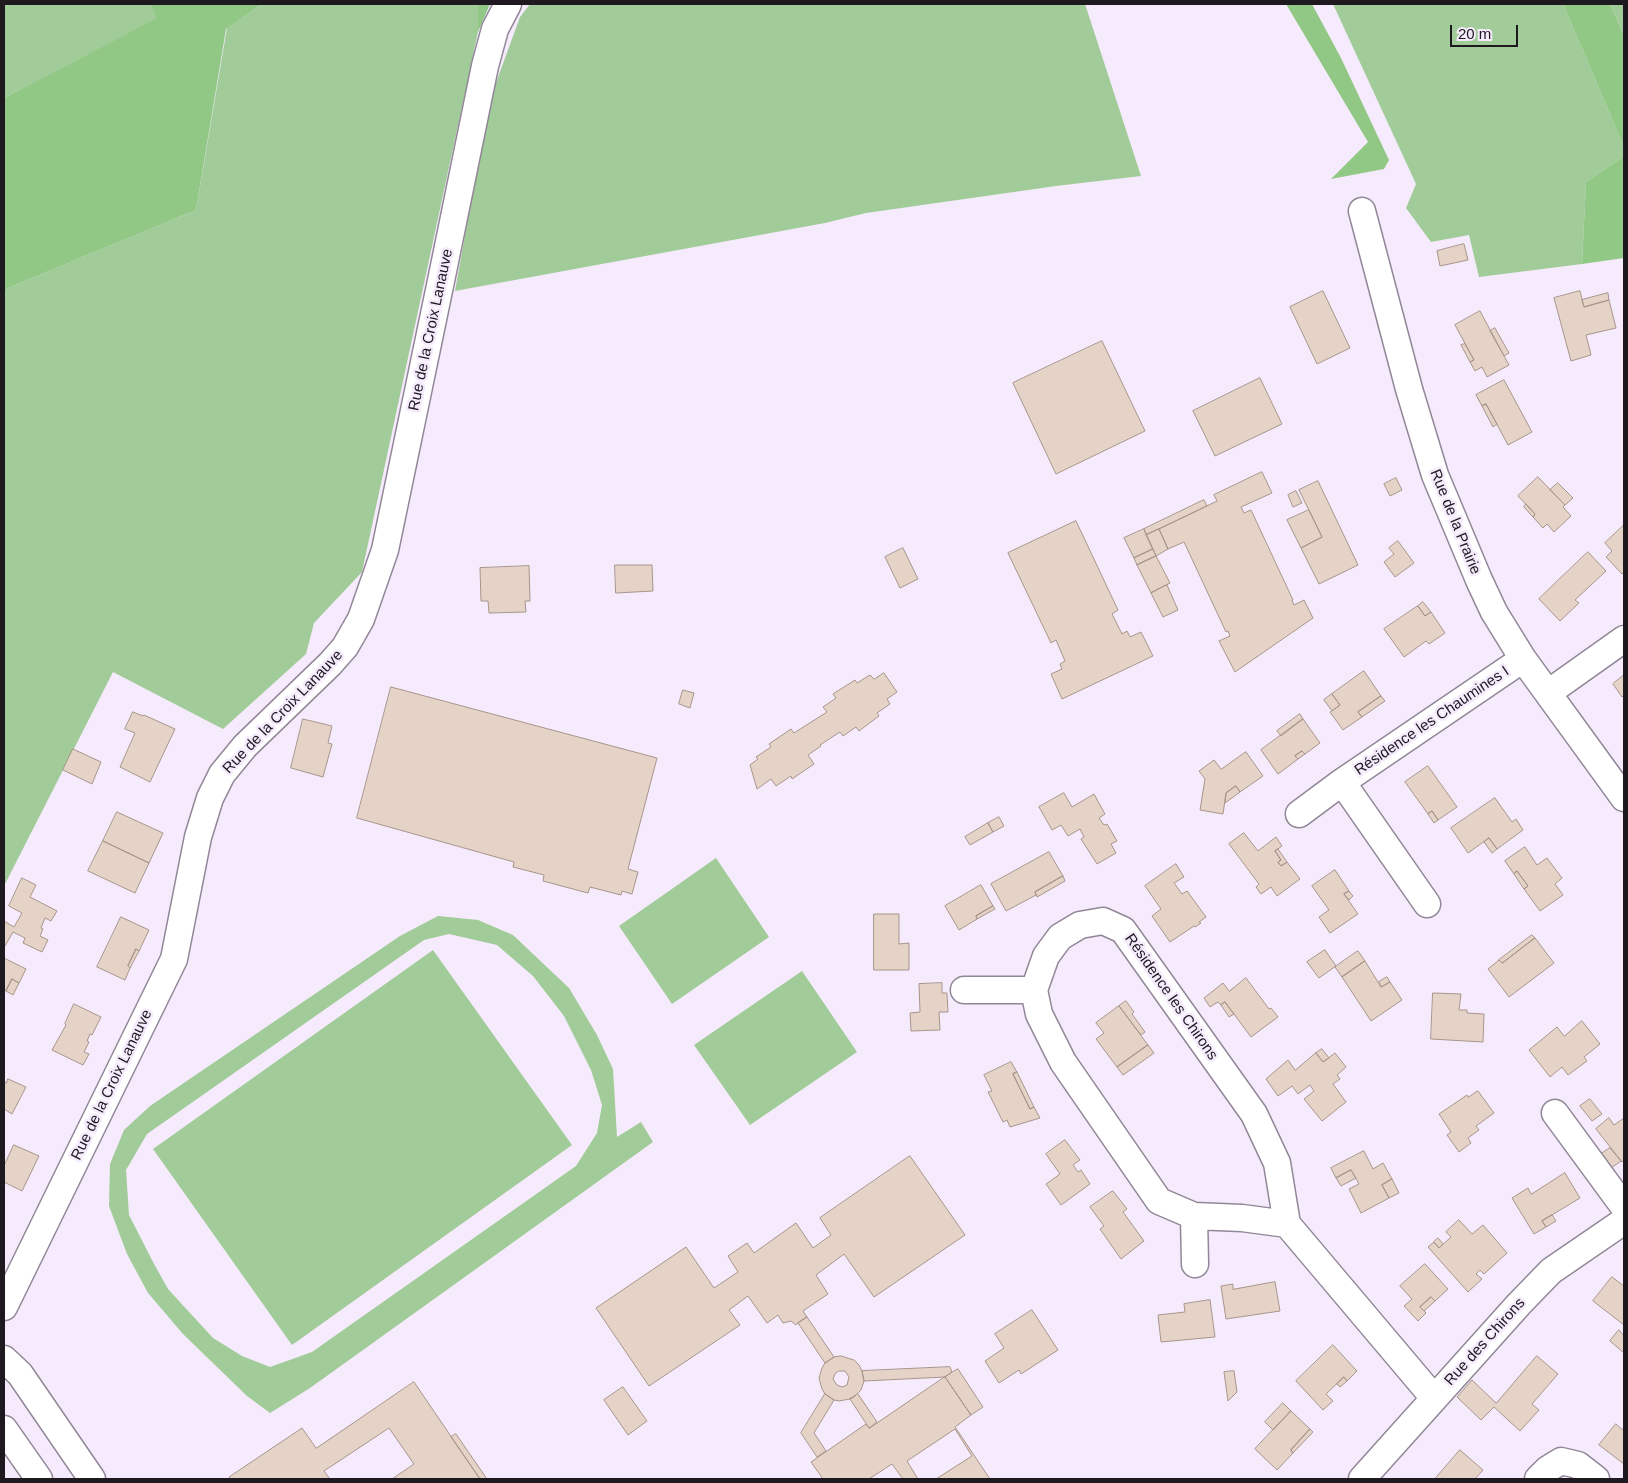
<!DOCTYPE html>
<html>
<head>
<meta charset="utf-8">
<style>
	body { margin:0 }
	#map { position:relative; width:1628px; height:1483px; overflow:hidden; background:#f5ebfc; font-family:Helvetica,sans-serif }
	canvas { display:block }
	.frame { position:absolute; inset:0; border:5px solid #1d191f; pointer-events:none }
	.scale { position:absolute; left:1450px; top:25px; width:68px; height:22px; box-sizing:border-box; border:2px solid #1d191f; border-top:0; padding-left:6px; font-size:15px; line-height:18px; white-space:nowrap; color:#1d191f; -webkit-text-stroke:4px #f5ebfc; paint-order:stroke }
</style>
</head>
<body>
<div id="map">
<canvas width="1628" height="1483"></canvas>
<div class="frame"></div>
<div class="scale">20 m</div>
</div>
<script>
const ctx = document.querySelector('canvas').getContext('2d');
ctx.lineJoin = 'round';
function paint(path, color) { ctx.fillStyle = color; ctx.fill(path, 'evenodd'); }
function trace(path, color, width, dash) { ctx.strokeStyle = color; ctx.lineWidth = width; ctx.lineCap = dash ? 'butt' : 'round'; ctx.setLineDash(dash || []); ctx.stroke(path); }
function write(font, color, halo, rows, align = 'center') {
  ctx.font = font + ' Helvetica,sans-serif'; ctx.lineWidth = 5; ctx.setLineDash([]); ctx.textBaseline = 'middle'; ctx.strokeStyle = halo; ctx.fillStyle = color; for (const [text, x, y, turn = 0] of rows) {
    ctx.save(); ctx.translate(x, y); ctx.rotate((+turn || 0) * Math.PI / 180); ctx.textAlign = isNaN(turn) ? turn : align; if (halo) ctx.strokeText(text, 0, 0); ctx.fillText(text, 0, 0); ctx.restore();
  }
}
const green = new Path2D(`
	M4,4h146l8,14 -154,80z
	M262,4h216v28l-116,540 -48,51 -8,31 -83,75 -110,-57 -109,214v-591l4,-7 188,-78 31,-182z
	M530,4h555l56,172 -85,10 -190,27 -41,10 -370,68 34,-189 31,-85z
	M1333,4h230l61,143v9l-38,26 -4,82 -103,13 -10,-42 -38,7 -25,-34 10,-24z
	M1610,4h14v31z
	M716,858l53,79 -97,67 -53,-78z
	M438,916l40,4 35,15 56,53 28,47 16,34 4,68 24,-15 12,20 -343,246 -40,25 -23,-17 -64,-62 -35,-41 -21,-39 -18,-48 1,-42 14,-34 26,-24 250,-170zM449,934l48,11 36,31 31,40 27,54 11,35 -5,28 -21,33 -264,186 -42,15 -28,-11 -29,-18 -45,-49 -15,-27 -24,-47 -3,-45 21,-36 277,-194z
	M433,950l139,195 -280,200 -139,-196z
	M802,971l55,81 -107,73 -56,-80z`);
const forest = new Path2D(`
	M150,4h112l-36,25 -30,181 -188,78 -4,7v-197l153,-80z
	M478,4h12l-12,28z
	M1286,4h26l29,54 48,102 -5,9 -53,10 37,-37z
	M1563,4h47l14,31v112z
	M1624,156v102l-42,6 4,-82z`);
const building = new Path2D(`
	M1464,244l4,16 -28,6 -3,-15z
	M1323,291l27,57 -33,16 -27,-57z
	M1580,291l4,16 25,-7 7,28 -30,7 5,20 -20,6 -17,-63z
	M1608,293l1,7 -25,7 -2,-7z
	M1480,311l29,54 -22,12 -5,-10 -7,4 -5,-9 4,-2 -19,-35z
	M1495,328l14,25 -5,3 -14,-25z
	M1102,341l43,90 -89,43 -43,-91z
	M1465,344l9,16 -4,2 -9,-17z
	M1260,378l22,46 -67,32 -22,-45z
	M1504,380l28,52 -24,13 -22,-41 -4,2 -6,-11z
	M1486,404l11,20 -4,3 -11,-21z
	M1262,472l10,21 -31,14 3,6 7,-3 42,90h-1l2,5 10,-5 9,18 -78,54 -16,-31 11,-5 -2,-5 -2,1 -42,-90 -16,7 -9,-20 58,-28 -3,-6z
	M1538,477l27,28 -2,2 8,9 -17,16 -7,-8 -4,4 -10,-11 2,-3 -17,-18z
	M1396,478l6,12 -12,6 -6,-12z
	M1318,481l40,84 -39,19 -18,-36 21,-11 -23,-47z
	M1558,483l15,15 -8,7 -15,-15z
	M1296,491l6,12 -9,4 -5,-12z
	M1204,500l3,6 -61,29 -2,-6z
	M1526,504l9,10 -2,3 -9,-10z
	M1309,510l13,27 -21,11 -14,-28z
	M1076,521l42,89 -6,4 10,20 5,-3 3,6 11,-5 12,24 -91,43 -11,-25 11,-5 -2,-5 5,-3 -9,-21 -5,3 -43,-90z
	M1624,525v47l-2,2 -16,-17 6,-6 -7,-8z
	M1144,529l9,20 -19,9 -10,-20z
	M1159,529l9,20 -12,7 -10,-21z
	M1398,541l16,22 -19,14 -11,-15 10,-8 -5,-6z
	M903,548l15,31 -18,9 -15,-31z
	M1153,549l3,7 -19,9 -3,-7z
	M1588,552l18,19 -31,29 4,3 -19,18 -21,-22z
	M1156,556l14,27 -19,10 -14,-28z
	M615,565h37l1,26 -37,2z
	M529,566l1,35h-5l1,11 -37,1 -1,-12h-7l-1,-33z
	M1167,585l11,25 -15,7 -12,-24z
	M1423,602l8,10 -6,4 -7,-10z
	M1418,606l7,10 6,-4 14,21 -16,11 -3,-3 -22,16 -20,-28z
	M1364,671l17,25 -23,16 4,5 -19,13 -13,-18 10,-7 -8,-11z
	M884,673l13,19 -10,7 3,5 -13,9 2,3 -20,15 -3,-4 -13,9 -3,-4 -20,13 1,1 -13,9 6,9 -22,15 -1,-3 -15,10 -5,-7 -14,10 -7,-24 8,-6 -2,-2 15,-10 -2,-3 22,-15 3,4 33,-21 -4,-5 13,-9 -3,-4 22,-14 2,3 13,-8 4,4z
	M1624,675v20l-2,2 -9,-13z
	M391,687l266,71 -29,111 10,3 -6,22 -10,-3 -1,4 -31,-8 -2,6 -45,-12 1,-6 -31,-8 1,-5 -157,-44z
	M683,690l11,3 -4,15 -11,-4z
	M1332,694l8,11 -8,6 -8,-11z
	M1381,696l4,5 -23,16 -4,-5z
	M133,712l10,4 1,-1 31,14 -25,53 -30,-15 15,-34 -10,-4z
	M1300,714l3,5 -22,17 -4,-5z
	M303,719l29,7 -4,17 4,1 -9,33 -32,-9z
	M1303,719l17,24 -15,11 -3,-3 -7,5 3,3 -20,15 -17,-24z
	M73,749l28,13 -9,22 -29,-14z
	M1302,751l3,3 -7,5 -3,-3z
	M1246,752l17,24 -23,16 -4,-6 -10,7 -3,21 -23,-4 5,-31 -6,-8 15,-11 7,9z
	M1428,766l29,41 -19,13 -6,-9 -4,3 -23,-32z
	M1236,786l4,6 -15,11 1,-10z
	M1064,793l8,14 22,-13 11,20 -6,4 5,7 3,-1 10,17 -6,3 5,9 -19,11 -16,-25 3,-2 -4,-8 -12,7 -7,-11 -9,5 -13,-23z
	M1495,798l17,24 4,-3 7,11 -26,19 -8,-11 -21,15 -17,-25z
	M1432,811l6,9 -4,3 -6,-9z
	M117,812l46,21 -14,30 -46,-22z
	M999,817l5,9 -11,6 -5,-9z
	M988,823l5,9 -23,13 -5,-8z
	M1244,833l14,18 18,-14 6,9 -7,5 6,9 -3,2 3,4 6,-4 13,17 -23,17 -6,-9 -10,7 -5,-7 3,-3 -30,-40z
	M1489,838l8,11 -5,4 -8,-11z
	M103,841l46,22 -14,30 -47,-22z
	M1525,847l12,18 10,-7 15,20 -7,6 8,11 -23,16 -16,-22 4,-3 -11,-15 -3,3 -9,-13z
	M1278,849l9,13 -6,4 -3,-4 3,-2 -6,-9z
	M1049,852l14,24 -28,16 1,3 -30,16 -15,-27z
	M1176,864l8,13 -10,6 8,11 5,-3 19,26 -7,5 2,1 -6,4 -1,-1 -24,16 -18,-26 9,-7 -16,-23z
	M1335,870l14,21 -5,3 14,20 -28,19 -11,-16 10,-7 -17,-24z
	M1517,871l11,15 -4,3 -10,-15z
	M1063,876l2,5 -28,16 -2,-5z
	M22,878l14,7 -6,12 27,14 -6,10 -6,-3 -4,10 2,1 -3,7 8,4 -6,12 -19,-9 2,-5 -12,-6 -8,14 -1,-1v-24l10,6 8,-14 -13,-7z
	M981,885l12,21 -17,10 1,3 -18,11 -14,-24z
	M1349,891l4,5 -4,4 -5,-6z
	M993,906l2,3 -18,10 -1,-3z
	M874,914h25v30l10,-1v27h-35z
	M121,917l28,13 -10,21 -3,-2 -8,17 2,2 -5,12 -28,-13z
	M1532,935l3,3 -33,25 -3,-3z
	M1535,938l19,25 -45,34 -21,-28 11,-9 3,3z
	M136,949l3,2 -9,17 -2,-2z
	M1325,950l11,16 -17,12 -12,-16z
	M1358,951l7,10 -23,16 -7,-10z
	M4,958l22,11 -7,14 -7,-4 -6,12 -2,-1z
	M1365,961l16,26 9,-5 12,18 -31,21 -29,-44z
	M1387,977l3,5 -9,5 -2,-5z
	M1246,978l23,31 2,-1 7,9 -27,20 -26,-35 -4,3 -3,-3 -8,5 -6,-9 19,-15 6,8z
	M12,979l7,4 -6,12 -7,-4z
	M942,983v10h5l1,19h-9l1,18 -29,1 -1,-18 10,-1 -1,-28z
	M1433,993l28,1 -2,16h8v3l17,1 -1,28 -52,-3z
	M1126,1001l8,11 -2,2 13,18 -4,3 -22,-29z
	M1225,1002l9,12 -5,3 -8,-12z
	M74,1004l27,13 -9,18 -2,-1 -3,7 2,1 -5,10 5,2 -6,11 -31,-15 14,-25 -1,-1z
	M1119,1006l29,39 -31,22 -21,-28 8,-6 -8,-10z
	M1582,1021l18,23 -16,13 3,4 -19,14 -6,-8 -12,10 -21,-27 28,-23 7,9z
	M1148,1045l6,8 -31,22 -6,-8z
	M1322,1049l7,9 -6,4 -7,-9z
	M1316,1053l7,9 12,-9 11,14 -9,8 3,4 -7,5 13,18 -24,19 -18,-22 10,-8 -4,-6 -12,9 -6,-8 -14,10 -12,-17 22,-19 7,10z
	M1011,1062l6,10 -4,2 17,35 4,-2 6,11 -30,9 -3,-7 -4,2 -15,-30 4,-1 -8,-16z
	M1017,1072l17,35 -4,2 -17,-35z
	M8,1079l18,8 -14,27 -8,-5v-28l2,2z
	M1478,1091l16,22 -18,13 3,4 -11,8 3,5 -12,9 -12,-17 4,-3 -12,-18 28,-19 1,2z
	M1590,1099l12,15 -10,7 -12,-15z
	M1609,1118l5,7 10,-7v42l-2,2 -26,-33z
	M1065,1140l15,20 -7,5 5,7 3,-2 9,14 -29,21 -15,-21 14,-10 -14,-20z
	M14,1145l25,11 -17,35 -18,-9v-16z
	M1610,1148l11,13 -10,7 -10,-14z
	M1364,1151l9,18 10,-6 9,16 -10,6 7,13 -28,15 -12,-24 10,-5 -8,-14 -15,8 -5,-10z
	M910,1156l55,79 -91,62 -30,-43 -28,21 12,19 -25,17 4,6 -9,6 -2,2 -5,-4 -8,2 -5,-8 -11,8 -19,-27 -19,14 11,15 -91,61 -53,-78 90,-61 28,41 24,-16 -10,-16 19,-13 7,10 42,-30 17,25 18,-13 -11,-17z
	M1351,1170l5,8 -15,8 -5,-8z
	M1565,1173l15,25 -38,23 4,6 -12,7 -22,-36 16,-10 3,6z
	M1392,1179l7,14 -10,5 -7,-13z
	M1113,1191l14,18 -4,3 21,29 -23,18 -21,-30 4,-3 -14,-19z
	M1552,1215l4,6 -10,6 -4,-6z
	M1459,1220l13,14 11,-9 24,28 -23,21 -4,-4 -4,4 6,5 -14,13 -40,-45 6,-5 5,6 12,-11 -5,-5z
	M1438,1238l5,6 -4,4 -5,-6z
	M1425,1264l23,25 -13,12 -4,-4 -11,10 6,6 -8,8 -14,-15 8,-7 -12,-13z
	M1612,1277l12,9v39l-31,-24z
	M1275,1282l5,29 -54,8 -5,-33 12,-2v5z
	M1431,1297l4,4 -11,10 -4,-4z
	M1210,1300l5,37 -54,5 -3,-27 27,-3 -1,-8z
	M1032,1310l26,40 -37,24 -2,-4 -20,13 -14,-22 19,-13 -9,-14z
	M807,1317l27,40 -9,6 -27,-40z
	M1619,1330l5,6v17l-14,-12z
	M1333,1345l24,26 -10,10 -3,-4 -18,17 7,7 -10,9 -27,-29z
	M841,1356l13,4 5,5 3,6 2,10 -3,9 -7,7 -4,2 -11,2 -5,-1 -9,-6 -3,-5 -3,-11 3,-10 3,-5 9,-6zM839,1371h6l4,6 -2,8 -5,2 -5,-2 -4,-6 2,-5z
	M1537,1356l21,18 -26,30 7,6 -19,21 -26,-24 -13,13 -24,-23 15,-17 24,23z
	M950,1367l2,5 -7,5 -81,4 -2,-10z
	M958,1369l25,38 -12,8 -26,-38z
	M1234,1371l3,21 -9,9 -4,-29z
	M945,1377l26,38 -16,12 35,52h-54l36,-23 -17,-27 -48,32 11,18h-15l-11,-15 -23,15h-46l-12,-17 55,-38 3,4z
	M1344,1377l3,4 -7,6 -3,-3z
	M414,1382l66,97h-88l22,-15 -25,-36 -65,43 6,8h-99l-2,-2 73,-49 14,20z
	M623,1387l24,34 -19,14 -24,-35z
	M825,1394l9,6 -20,33 12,18 -9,6 -16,-24z
	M858,1394l19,28 -8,6 -19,-29z
	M1283,1403l8,8 -18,19 -8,-8z
	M1291,1411l19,18 -19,21 2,3 -16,17 -22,-21z
	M1616,1424l8,7v33l-25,-19z
	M1310,1429l3,3 -20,21 -2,-3z
	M456,1434l31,45h-7l-29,-42z
	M1460,1450l23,20 -8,9h-40z`);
const minor = new Path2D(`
	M1362,211l47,178 26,86 44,105 15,32 29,47 101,139
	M1548,693l76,-54
	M1342,782l85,122
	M1299,814l43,-32 181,-123
	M964,990h70
	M1555,1113l69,94
	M1194,1216l1,48
	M1287,1224l-45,-6 -48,-2 -35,-15 -96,-139 -24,-48 -5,-24 12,-34 14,-19 20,-12 23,-4 20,9 131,184 23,49 10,61 147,174
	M4,1307l170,-348 24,-122 12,-39 12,-24 23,-28 85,-82 15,-17 16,-28 24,-69 57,-274 43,-210 10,-37 13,-25
	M4,1359l16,15 72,105
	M4,1429l35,50
	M1362,1479l157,-175 32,-33 73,-50
	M1538,1479l10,-10 13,-8 17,4 18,14`);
const streetNames = [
	["Rue de la Croix Lanauve",431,330,-78],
	["Rue de la Prairie",1455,522,68],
	["Rue de la Croix Lanauve",283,712,-46],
	["Résidence les Chaumines I",1432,721,-34],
	["Résidence les Chirons",1171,997,55],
	["Rue de la Croix Lanauve",112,1085,-64],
	["Rue des Chirons",1485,1342,-48]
];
paint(green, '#a1cb98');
paint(forest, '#91c885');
paint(building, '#e6d3c8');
trace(building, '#a7958b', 1);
trace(minor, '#918797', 29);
trace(minor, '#fff', 26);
write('15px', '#1d191f', '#f5ebfc', streetNames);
</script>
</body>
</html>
